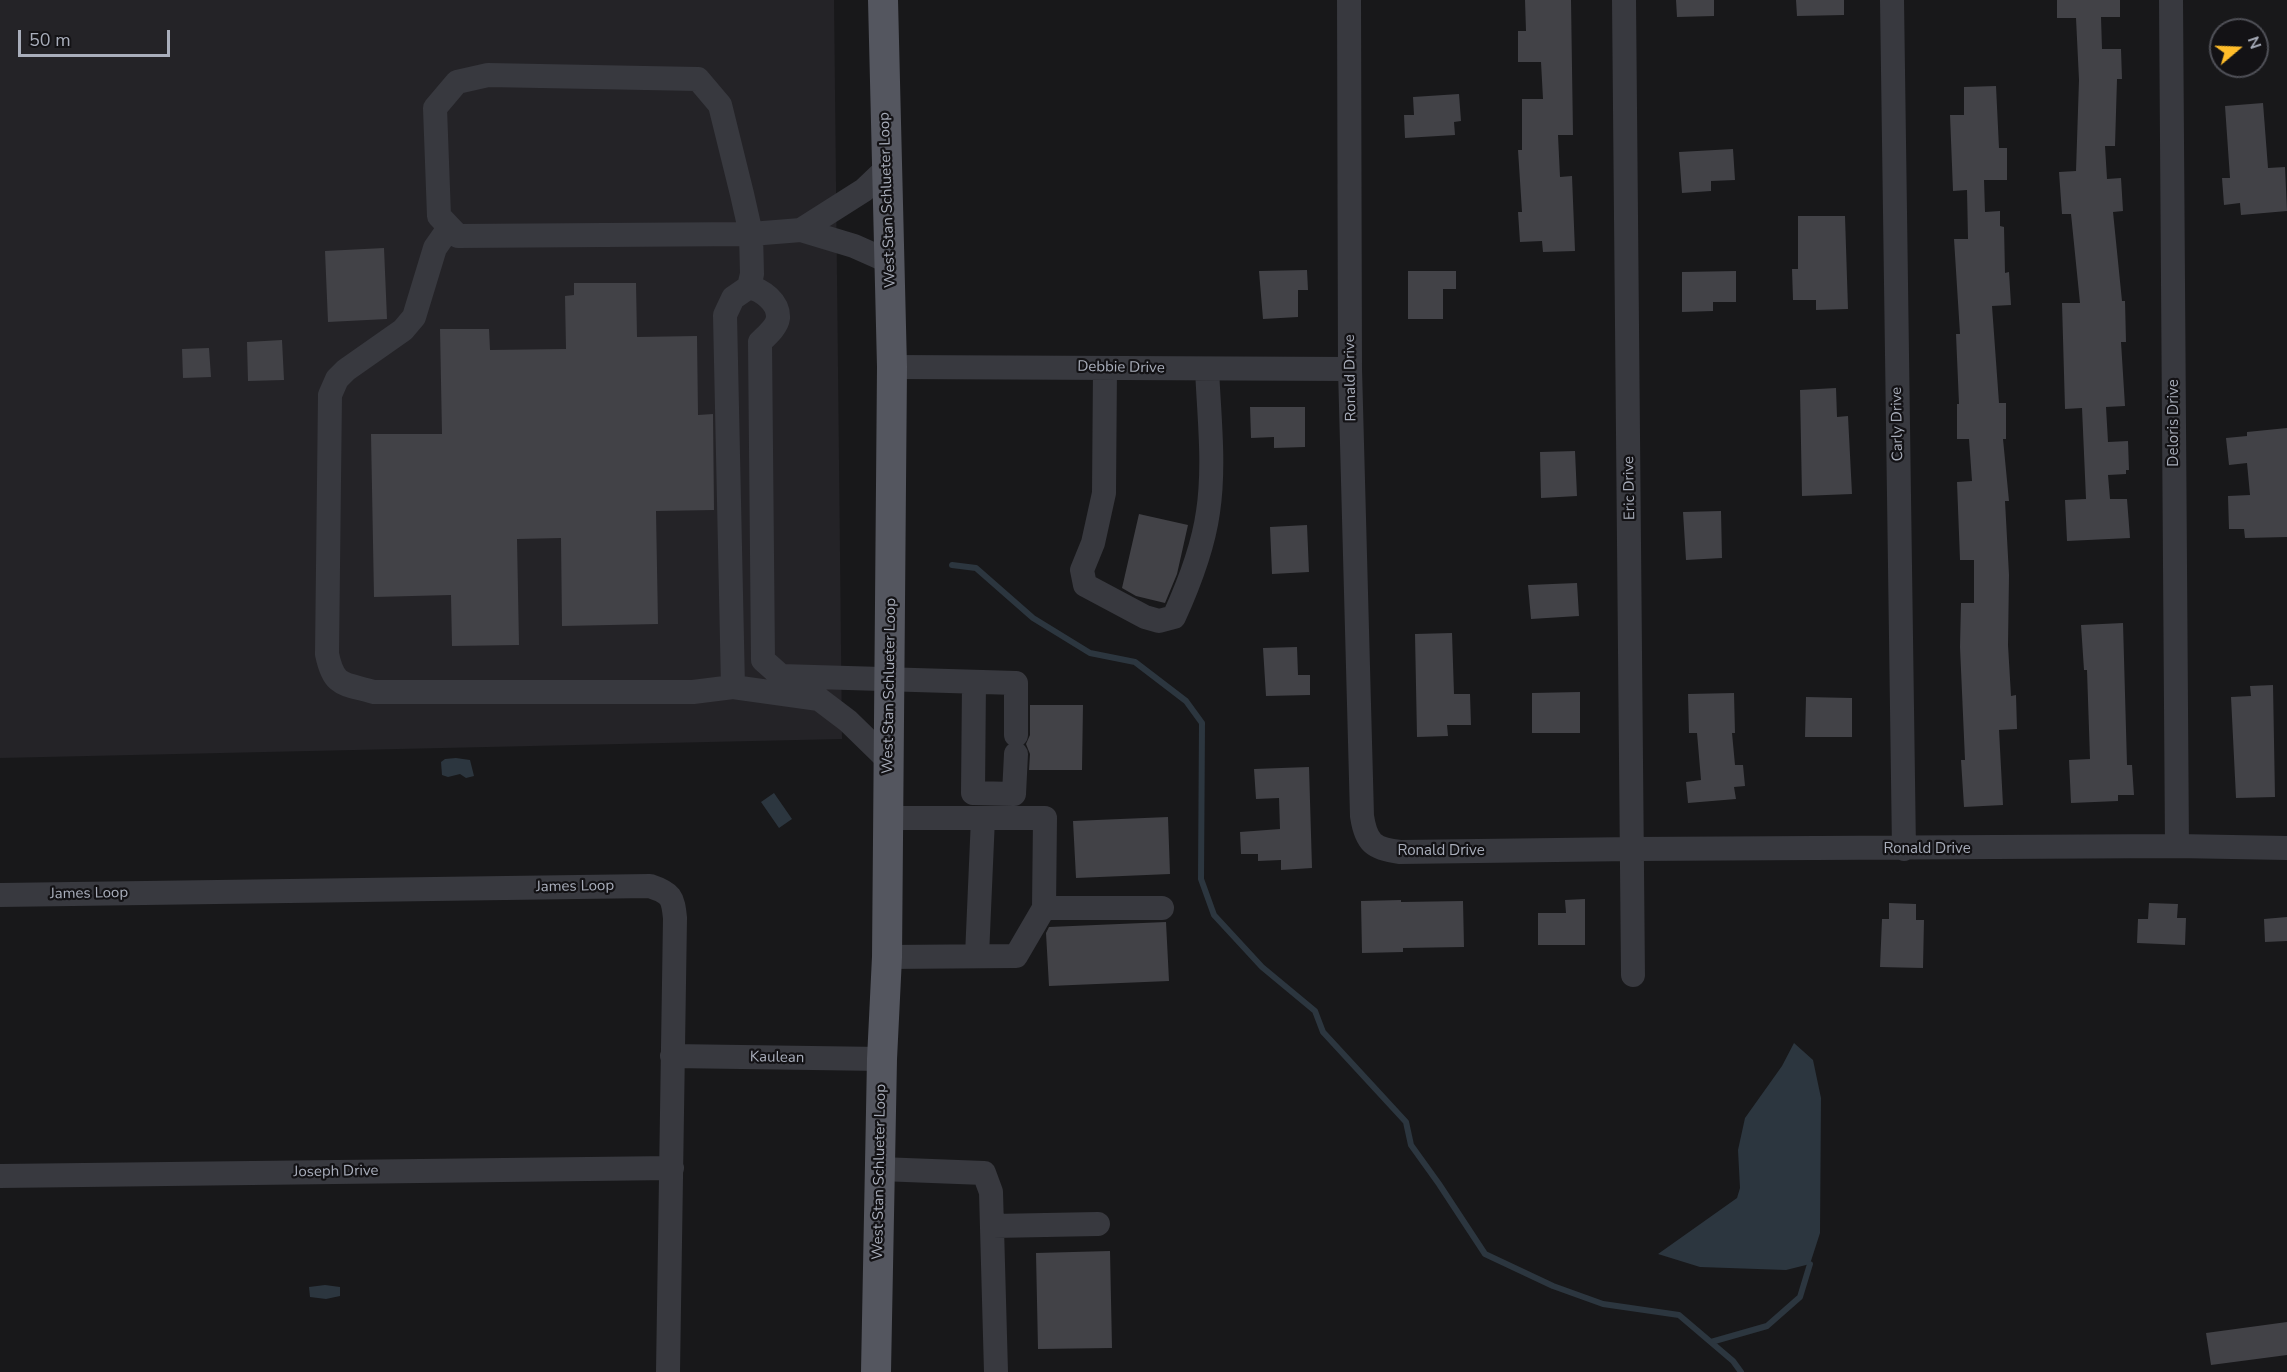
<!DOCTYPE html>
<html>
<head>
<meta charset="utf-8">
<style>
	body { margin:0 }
	#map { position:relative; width:2287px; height:1372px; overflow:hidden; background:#18181a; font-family:"Nunito Sans",sans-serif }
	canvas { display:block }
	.north { position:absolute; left:2209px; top:18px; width:60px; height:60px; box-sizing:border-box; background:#131215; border:2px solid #4f5057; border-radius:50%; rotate:71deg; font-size:16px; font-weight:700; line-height:24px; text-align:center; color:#a9aebb }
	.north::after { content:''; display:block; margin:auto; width:21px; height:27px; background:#ffbd2a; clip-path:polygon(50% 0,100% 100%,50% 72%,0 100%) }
	.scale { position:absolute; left:18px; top:30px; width:152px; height:27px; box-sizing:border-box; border:3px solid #a9aebb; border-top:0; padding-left:8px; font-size:18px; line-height:21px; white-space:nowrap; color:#a9aebb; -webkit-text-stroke:4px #131215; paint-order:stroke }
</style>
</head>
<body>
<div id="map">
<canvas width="2287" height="1372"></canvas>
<div class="north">N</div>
<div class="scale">50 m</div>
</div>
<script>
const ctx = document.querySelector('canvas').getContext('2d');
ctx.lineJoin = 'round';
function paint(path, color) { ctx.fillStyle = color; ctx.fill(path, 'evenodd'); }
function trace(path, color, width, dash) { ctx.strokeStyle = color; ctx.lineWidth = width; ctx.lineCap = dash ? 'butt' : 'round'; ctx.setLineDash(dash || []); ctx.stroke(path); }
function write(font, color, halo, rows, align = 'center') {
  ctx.font = font + ' "Nunito Sans",sans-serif'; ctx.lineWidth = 4.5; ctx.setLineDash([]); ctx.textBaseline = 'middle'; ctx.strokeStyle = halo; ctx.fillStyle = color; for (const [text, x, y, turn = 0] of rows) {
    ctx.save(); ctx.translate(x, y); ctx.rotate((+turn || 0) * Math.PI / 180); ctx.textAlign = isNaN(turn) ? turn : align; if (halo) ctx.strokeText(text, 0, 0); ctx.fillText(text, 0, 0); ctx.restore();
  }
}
const built = new Path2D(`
	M0,0h834l8,739 -842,19z`);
const water = new Path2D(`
	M456,758l14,2 4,16 -8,2 -6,-4 -12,3 -6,-2 -1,-13 4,-3z
	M774,793l18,26 -13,9 -18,-26z
	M1794,1043l19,17 8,38 -1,135 -10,31 -24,6 -86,-3 -42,-13 79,-56 3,-10 -2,-38 7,-32 37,-52z
	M325,1285l15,2v9l-14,3 -16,-2 -1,-10z`);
const stream = new Path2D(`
	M952,565l24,3 57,50 57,35 45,9 51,39 16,22 -1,156 13,36 48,52 53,44 8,21 83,90 5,23 28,39 46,70 68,32 50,18 76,11 54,46 8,11
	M1711,1342l56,-16 33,-29 10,-33`);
const building = new Path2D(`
	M1525,0h46l2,135h-15l2,42 12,-1 3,75 -32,1 -1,-11 -22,1 -2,-30h4l-4,-62h4v-51h21l-2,-37h-23v-31h8z
	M1676,0h38v16l-37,1z
	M1796,0h48v15l-47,1z
	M2057,0h63v17h-19l1,32h19l1,30h-5l-2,67h-10l2,33 14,-1 2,33 -10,1 9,89h3l1,41h-5l4,64 -19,1 2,35 20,-1 1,29h-3v4l-18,1 2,24h17l3,39 -63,3 -2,-41 21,-1 -4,-91 -17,1 -3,-106h18l-9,-89h-9l-3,-42 17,-1 3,-91 -3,-62h-19z
	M1996,86l3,62h8v32h-23l1,32 15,-1v15l4,1 1,46 4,-1 2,33 -19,1 7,97h7v36h-3l6,62h-4l4,74 -1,70 3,51 5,-1 1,34 -18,1 4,75 -39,2 -3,-47h4l-5,-113 1,-44h13v-43h-14l-3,-78 15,-1 -3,-42h-12v-35h2l-3,-70h4l-6,-95h14l-1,-49 -14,1 -3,-76h14v-28z
	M1459,94l2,27 -7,1 1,13 -50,3 -1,-23h10l-1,-18z
	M2263,103l5,65 17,-1 2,44 -46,4 -1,-12 -16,2 -2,-27h8l-5,-72z
	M1733,149l2,31 -24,1v10l-29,2 -3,-41z
	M1798,216h47l3,93 -32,1v-10h-23l-1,-31h6z
	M384,248l3,71 -59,3 -3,-71z
	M1307,270l1,20h-10v27l-35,2 -4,-48z
	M1408,271h48v18h-13v30h-35z
	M1736,271v31h-23v9l-31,1v-40z
	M574,283h62l1,54 60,-1 1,79 15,-1 1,96 -58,1 2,113 -96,2 -1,-88 -44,1 2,106 -67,1 -1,-51 -77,2 -3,-163h71l-2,-105h49l1,21 76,-1 -1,-53 9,-1z
	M282,340l2,40 -36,1 -1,-39z
	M209,348l2,29 -28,1 -1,-29z
	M1836,388l1,29 11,-1 4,78 -50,2 -2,-106z
	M1250,407h55v40l-31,1v-11l-23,1z
	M2287,428v109l-42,1 -1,-9h-15l-1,-33 22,-1 -3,-32 -18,2 -3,-27 21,-2v-4z
	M1575,451l2,45 -36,2 -1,-46z
	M1721,511l1,47 -36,2 -3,-48z
	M1139,514l49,11 -11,49 -12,29 -29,-7 -14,-8z
	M1307,525l2,47 -37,2 -2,-47z
	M1577,583l2,33 -48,3 -3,-34z
	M2123,623l4,142h5l2,30h-16v6l-47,2 -2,-43 21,-1 -3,-89h-3l-3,-45z
	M1452,633l2,61h16l1,31h-24l1,11 -31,1 -2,-103z
	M1297,647l1,28h12v20l-44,1 -3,-48z
	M2273,685l2,112 -39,1 -5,-101 20,-1 -1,-10z
	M1580,692v41h-48v-40z
	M1734,693l1,40h-3l3,32h8l2,21 -11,1 2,12 -48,4 -2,-21 15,-2 -4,-47h-8l-1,-39z
	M1806,697l46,1v39h-47z
	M1030,705h53l-1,65h-53l1,-16 -4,-10 4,-9z
	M1309,767l3,101 -31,2v-10l-23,1v-7h-17l-1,-22 40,-3 -1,-31 -23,1 -2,-30z
	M1168,817l2,57 -94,4 -3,-57z
	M1585,899v46h-47v-32h28l-1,-13z
	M1401,900v2l62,-1 1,46 -61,1v4l-41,1 -1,-52z
	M1889,903l27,1v16h8l-1,48 -43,-1 2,-48h7z
	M2149,903l29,1 -1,14h9l-1,27 -48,-2 1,-24h10z
	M2287,917v24l-22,1 -1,-23z
	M1166,922l3,59 -120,5 -3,-53 3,-6z
	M1110,1251l2,97 -74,1 -2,-96z
	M2287,1322v33l-76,10 -5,-32z`);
const minor = new Path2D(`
	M1349,0l1,369 12,447c4,27 12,33 38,36l234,-3 543,-3 110,2
	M1624,0l9,975
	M1892,0l12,849
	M2171,0l6,846
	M449,228l-14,20 -21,69 -11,13 -57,40 -9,9 -7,16 -3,259c7,34 17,29 47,38h319l40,-5 86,12 29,22 40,39
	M801,230l63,-40 22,-21
	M749,287l3,-13 -1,-40 -9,-40 -22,-89 -22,-26 -210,-4 -31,7 -22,26 4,108 19,20 293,-2 50,-4 53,16 36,16
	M892,367l458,2
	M1105,368l-1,125 -11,50 -11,27 3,15 60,32 14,4 15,-4c15,-33 29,-69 34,-105 7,-46 1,-97 -1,-143
	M974,682l-1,111 41,1 2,-40
	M733,687l-8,-372 8,-17 16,-11c13,3 30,15 29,31 -1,9 -12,18 -18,24l3,318 18,16 235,7v52
	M0,895l650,-9c21,7 23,11 25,32l-7,454
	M1044,908h118
	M977,956l6,-138
	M887,957l129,-1 28,-48 1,-90h-157
	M672,1056l210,3
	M880,1169l104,4 7,19 5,180
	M0,1176l672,-8
	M993,1226l105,-2`);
const major = new Path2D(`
	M876,1372l6,-313 5,-102 5,-590 -9,-367`);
const streetNames = [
	["West Stan Schlueter Loop",888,200,-92],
	["Debbie Drive",1121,368,1],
	["Ronald Drive",1351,378,-91],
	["Deloris Drive",2174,423,-90],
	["Carly Drive",1898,424,-91],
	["Eric Drive",1630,488,-91],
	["West Stan Schlueter Loop",890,686,-89],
	["Ronald Drive",1927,849],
	["Ronald Drive",1441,851],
	["James Loop",575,887,-1],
	["James Loop",89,894,-1],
	["Kaulean",777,1058,1],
	["Joseph Drive",336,1172,-1],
	["West Stan Schlueter Loop",880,1172,-89]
];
paint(built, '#242327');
paint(water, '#2c363f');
trace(stream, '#2c363f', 6);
paint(building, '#424247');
trace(minor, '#38393f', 24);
trace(major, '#54565f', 30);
write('15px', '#a9aebb', '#131215', streetNames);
</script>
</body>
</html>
